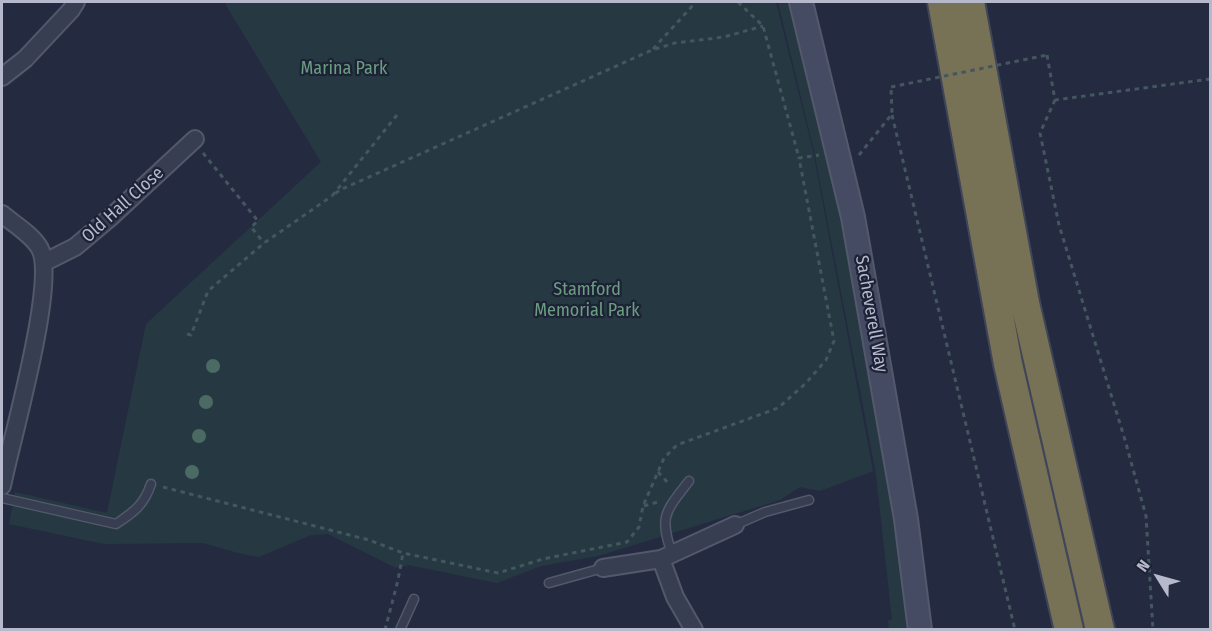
<!DOCTYPE html>
<html>
<head>
<meta charset="utf-8">
<style>
	body { margin:0 }
	#map { position:relative; width:1212px; height:631px; overflow:hidden; background:#242b41; font-family:"Fira Sans Condensed",sans-serif }
	canvas { display:block }
	.frame { position:absolute; inset:0; border:3px solid #b5b9cb; pointer-events:none }
	.north { position:absolute; left:1128px; top:547px; width:60px; height:60px; -webkit-text-stroke:4px #1d2236; paint-order:stroke; rotate:307deg; font-size:16px; font-weight:700; line-height:24px; text-align:center; color:#b5b9cb }
	.north::after { content:''; display:block; margin:auto; width:21px; height:27px; background:#b5b9cb; clip-path:polygon(50% 0,100% 100%,50% 72%,0 100%) }
</style>
</head>
<body>
<div id="map">
<canvas width="1212" height="631"></canvas>
<div class="frame"></div>
<div class="north">N</div>
</div>
<script>
const ctx = document.querySelector('canvas').getContext('2d');
ctx.lineJoin = 'round';
function paint(path, color) { ctx.fillStyle = color; ctx.fill(path, 'evenodd'); }
function trace(path, color, width, dash) { ctx.strokeStyle = color; ctx.lineWidth = width; ctx.lineCap = dash ? 'butt' : 'round'; ctx.setLineDash(dash || []); ctx.stroke(path); }
function write(font, color, halo, rows, align = 'center') {
  ctx.font = font + ' "Fira Sans Condensed",sans-serif'; ctx.lineWidth = 4.5; ctx.setLineDash([]); ctx.textBaseline = 'middle'; ctx.strokeStyle = halo; ctx.fillStyle = color; for (const [text, x, y, turn = 0] of rows) {
    ctx.save(); ctx.translate(x, y); ctx.rotate((+turn || 0) * Math.PI / 180); ctx.textAlign = isNaN(turn) ? turn : align; if (halo) ctx.strokeText(text, 0, 0); ctx.fillText(text, 0, 0); ctx.restore();
  }
}
const green = new Path2D(`
	M224,2h552l37,149 60,320 -53,20 -20,-4 -20,13 -182,56 -57,10 -44,17 -88,-18 -13,3 -68,-34 -17,1 -52,22 -17,-3 -39,-11 -99,1 -95,-20 6,-32 92,21 39,-189 175,-162z
	M778,2h13l51,215 53,304 14,108h-20l-1,-8 4,-2 -16,-145 -62,-323z`);
const path = new Path2D(`
	M738,2l25,24 36,132
	M653,49l43,-47
	M1047,55l8,45 155,-21
	M1055,100l-15,33 19,92 66,215 21,76 7,114
	M397,115l-65,81 8,-6 312,-140 23,-7 49,-6 39,-11
	M892,115l123,515
	M203,153l55,68 -7,6 13,16
	M859,155l33,-41 -1,-27
	M187,334l4,1 17,-44 56,-48 68,-47
	M658,472l11,12
	M163,487l206,53 34,13 95,20 45,-14 84,-17 12,-15 4,-21 21,-48 13,-13 101,-37 28,-25 20,-23 8,-19 -35,-183 20,-3
	M644,506l14,-4
	M385,630l13,-50 5,-27`);
const lane = new Path2D(`
	M2,498l114,26c18,-12 28,-19 35,-40
	M735,525l30,-13 44,-12
	M672,554c-13,-38 -7,-42 17,-73
	M549,583l54,-15
	M400,630l14,-31`);
const street = new Path2D(`
	M2,77l23,-18 46,-49 5,-8
	M2,214c12,10 29,20 37,33 20,30 -29,197 -37,239
	M45,262l30,-15 37,-31 83,-77
	M661,559l14,38 19,33
	M603,568l58,-9 74,-34`);
const secondary = new Path2D(`
	M801,2l52,215 53,302 14,111`);
const highway = new Path2D(`
	M942,2l66,362 61,266
	M970,2l55,301 75,327`);
const pathBridge = new Path2D(`
	M891,87l156,-32`);
const trees = [
	[213,366],
	[206,402],
	[199,436],
	[192,472]
];
const parkNames = [
	["Marina Park",344,69],
	["Stamford",587,290],
	["Memorial Park",587,311]
];
const streetNames = [
	["Old Hall Close",123,205,-42],
	["Sacheverell Way",871,314,80]
];
paint(green, '#263942');
trace(lane, '#53586b', 11);
trace(street, '#53586b', 20);
trace(secondary, '#53586b', 26);
trace(highway, '#404558', 32);
trace(path, '#44565f', 3, [4.5, 4.5]);
trace(lane, '#383e51', 8);
trace(street, '#383e51', 16);
trace(secondary, '#464b64', 22);
trace(highway, '#777155', 28);
trace(pathBridge, '#44565f', 3, [4.5, 4.5]);
ctx.fillStyle = '#4b6a64';
for (const [x, y] of trees) { ctx.beginPath(); ctx.arc(x, y, 7, 0, 2 * Math.PI); ctx.fill(); }
write('18px', '#6b9d81', '#1d2236', parkNames);
write('18px', '#b5b9cb', '#1d2236', streetNames);
</script>
</body>
</html>
